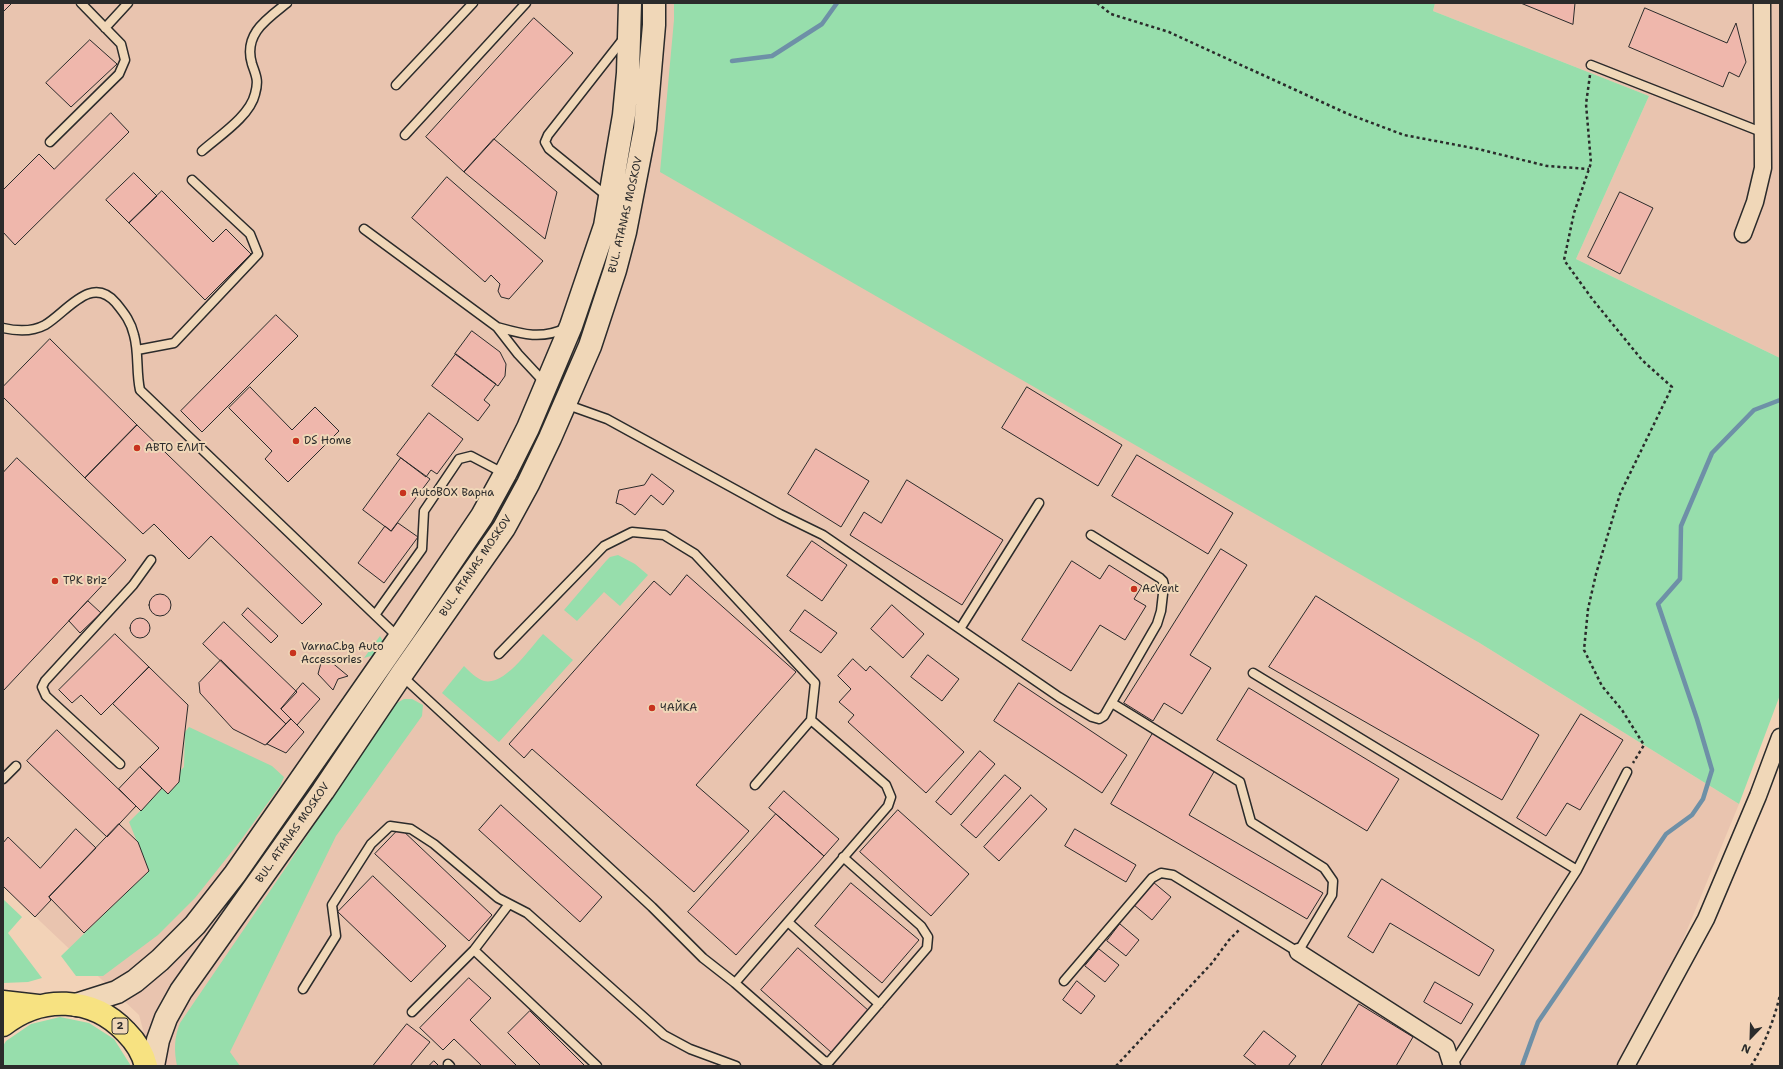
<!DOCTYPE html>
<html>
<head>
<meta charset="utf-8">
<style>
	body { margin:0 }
	#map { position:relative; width:1783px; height:1069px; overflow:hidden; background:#f2d2b7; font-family:"Shantell Sans",sans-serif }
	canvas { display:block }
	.frame { position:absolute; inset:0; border:4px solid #2b2b2b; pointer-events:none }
	.north { position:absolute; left:1731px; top:1017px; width:40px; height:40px; -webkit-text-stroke:3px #f0d7b8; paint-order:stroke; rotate:203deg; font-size:11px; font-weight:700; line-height:16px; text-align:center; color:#2b2b2b }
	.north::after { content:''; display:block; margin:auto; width:14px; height:18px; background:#2b2b2b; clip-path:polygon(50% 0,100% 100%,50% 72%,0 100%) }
</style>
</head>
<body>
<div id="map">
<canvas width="1783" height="1069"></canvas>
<div class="frame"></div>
<div class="north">N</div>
</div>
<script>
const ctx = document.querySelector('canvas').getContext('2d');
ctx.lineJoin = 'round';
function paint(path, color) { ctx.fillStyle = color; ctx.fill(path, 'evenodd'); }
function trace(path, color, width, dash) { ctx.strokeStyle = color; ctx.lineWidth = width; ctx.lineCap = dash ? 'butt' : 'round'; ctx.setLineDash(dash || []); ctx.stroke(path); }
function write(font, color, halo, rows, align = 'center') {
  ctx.font = font + ' "Shantell Sans",sans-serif'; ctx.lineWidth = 4; ctx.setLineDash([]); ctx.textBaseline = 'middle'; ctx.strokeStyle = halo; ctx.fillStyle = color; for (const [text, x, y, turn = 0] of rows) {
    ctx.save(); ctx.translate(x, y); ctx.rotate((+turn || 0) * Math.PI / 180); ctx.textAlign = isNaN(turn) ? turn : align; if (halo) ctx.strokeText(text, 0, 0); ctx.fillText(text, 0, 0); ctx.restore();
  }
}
const built = new Path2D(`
	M3,3h671v17l804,622 261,162 -108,262h-1478l-14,-51 -136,-129z
	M1435,3h345v355l-204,-99 73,-163 -216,-85z`);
const green = new Path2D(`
	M674,3h761l-2,8 216,85 -73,163 204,99v337l-41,109 -261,-162 -818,-470 14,-152z
	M618,555l17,9 13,11 -28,31 -16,-14 -27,29 -13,-11 42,-49 4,-4z
	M543,634l30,26 -74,82 -57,-49 22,-27c5,5 13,13 20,15 21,5 46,-33 59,-47z
	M380,636l4,7 -6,11 -14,4z
	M404,699h8l11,6 -1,11 -86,120 -106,216 10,14h-63c-3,-16 -3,-28 3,-43l107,-157 98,-149 10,-13z
	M189,727l83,39 12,11 -4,9 -39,54 -46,58 -37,37 -55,41h-27l-15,-20 88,-85 -20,-49 55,-55 1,-35z
	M3,899l19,18 -14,16 34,45 -14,4 -25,1z
	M60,1017l29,6 25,16 17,27h-128v-20l3,-5 25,-17z`);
const stream = new Path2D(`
	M732,61l40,-5 50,-32 15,-21
	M1522,1066l16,-44 128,-188 26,-19 11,-16 9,-29 -15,-51 -39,-115 22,-25 1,-53 31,-73 42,-43 26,-10`);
const building = new Path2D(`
	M3,3h9l-9,9z
	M1521,3h54l-2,21z
	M1645,8l82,35 9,-20 10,39 -7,15 -10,-5 -6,15 -94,-40z
	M534,18l39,35 -109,119 -38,-35z
	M90,40l27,24 -46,43 -25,-24z
	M111,113l18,19 -114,113 -12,-13v-42l36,-36 15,15z
	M494,139l63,53 -12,47 -81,-67z
	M134,173l23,23 -28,27 -23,-23z
	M447,177l96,84 -34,38 -8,-2 -3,-6 2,-7 -9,-9 -6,7 -73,-64z
	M162,191l51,51 13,-13 25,25 -46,46 -76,-77z
	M1620,192l33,16 -33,66 -32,-17z
	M276,315l22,21 -96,96 -21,-21z
	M472,331l28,21 6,12 -1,12 -7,10 -43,-32z
	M50,339l87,86 -52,53 -82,-81v-10z
	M456,354l40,30 -12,16 6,5 -12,16 -46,-35z
	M250,387l42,43 23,-23 24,24 -51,51 -23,-23 7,-8 -43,-43z
	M1027,387l95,58 -24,41 -96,-58z
	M429,413l34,26 -26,35 -6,-4 -5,7 -29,-22z
	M137,425l185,179 -20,20 -91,-88 -22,23 -35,-35 -11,10 -58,-56z
	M816,449l53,32 -28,46 -53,-33z
	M1137,455l96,58 -25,41 -96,-58z
	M17,458l109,102 -123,131v-218z
	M401,458l29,21 -39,52 -28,-21z
	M652,474l22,17 -11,14 -12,-10 -16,20 -13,-10 -6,-2 3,-13 25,-5z
	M907,480l96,60 -41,65 -112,-70 14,-23 17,11z
	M398,523l20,14 -34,46 -26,-20 27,-37 6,5z
	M812,541l35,24 -25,36 -35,-25z
	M1221,549l26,16 -57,90 21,13 -29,46 -18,-11 -11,18 -29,-18z
	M1072,561l28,18 9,-14 33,21 -8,13 12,7 -21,34 -25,-15 -29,46 -49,-31z
	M687,575l109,97 -100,113 53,46 -55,61 -162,-143 -8,9 -15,-14 145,-163 16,14z
	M149 605a11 11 0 1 1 22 0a11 11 0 1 1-22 0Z
	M1316,596l223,139 -37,65 -233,-133z
	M88,601l13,12 -21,20 -11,-12z
	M892,605l32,29 -21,24 -32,-29z
	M248,608l30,28 -7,7 -29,-28z
	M805,610l32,23 -16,20 -31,-22z
	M130 628a10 10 0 1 1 20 0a10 10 0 1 1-20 0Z
	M224,622l73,70 -16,17 10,10 -5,5 -83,-80z
	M115,634l34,33 -48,48 -20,-20 -9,8 -13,-13z
	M928,655l31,24 -17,22 -31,-24z
	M853,659l13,12 4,-5 94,86 -38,41 -78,-71 6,-7 -15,-13 12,-13 -13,-13z
	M221,660l65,64 -19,20 -2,1 -32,-16 -33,-36 -1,-10z
	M330,661l18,15 -10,3 -5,11 -15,-16 3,-11z
	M149,667l39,38 -9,77 -11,12 -28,-27 19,-19 -46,-44z
	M303,683l17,16 -23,26 -16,-16z
	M1019,683l108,72 -25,38 -108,-72z
	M1249,688l150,91 -32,52 -150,-91z
	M1581,714l42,26 -43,70 -13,-7 -21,33 -29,-18z
	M291,719l13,13 -18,21 -19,-9z
	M57,730l79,76 -29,31 -80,-76z
	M1153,733l62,37 -26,45 134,78 -16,26 -196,-115z
	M980,751l15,13 -44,51 -15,-13z
	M140,767l22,21 -21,23 -22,-22z
	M1005,775l16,13 -45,50 -15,-13z
	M784,791l55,48 -15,17 -55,-48z
	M1031,795l16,14 -48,52 -15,-14z
	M501,805l101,92 -22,25 -101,-92z
	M898,810l71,64 -38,42 -71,-64z
	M776,814l48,42 -88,99 -48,-43z
	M119,824l19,18 11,29 -65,62 -35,-36z
	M400,828l92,87 -23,26 -94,-87z
	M76,829l20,19 -47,49 2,3 -16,17 -32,-31v-43l5,-6 32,31z
	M1075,829l61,36 -10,17 -61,-36z
	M373,876l73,70 -35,36 -73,-70z
	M1382,879l112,71 -15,26 -89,-53 -17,30 -25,-16z
	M1153,882l18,15 -19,23 -18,-15z
	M851,883l68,57 -37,43 -67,-57z
	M1120,924l19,16 -13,16 -19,-15z
	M798,948l71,63 -37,42 -71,-63z
	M1099,949l20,16 -14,17 -20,-16z
	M469,978l22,20 -21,22 47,46h-35l-28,-27 -11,11 -23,-22z
	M1077,981l18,15 -14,18 -18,-14z
	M1435,982l38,22 -12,20 -37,-22z
	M1359,1004l54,33 -17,29h-75z
	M530,1011l55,55h-44l-33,-33z
	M407,1024l23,18 -20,24h-37z
	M1264,1031l32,25 -8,10h-31l-13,-10z
	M434,1061l5,5h-10z`);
const path = new Path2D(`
	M1097,3l14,11 58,18 179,82 56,21 74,14 69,17 42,3
	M1590,75l-4,29 5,59 -17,50 -10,47 29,40 49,60 30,27 -52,107 -24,80 -8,35 -4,41 18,36 20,24 22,35 -11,18
	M1116,1066l96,-103 17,-23 11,-11
	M1751,1066c14,-22 23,-46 29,-71`);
const service = new Path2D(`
	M105,28l23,-25
	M1591,65l173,68
	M396,85l77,-82
	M405,135l121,-132
	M50,142l69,-68 6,-14 -4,-16 -40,-41
	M202,151c17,-15 48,-35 53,-57 4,-14 1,-18 -3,-30 -9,-30 15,-45 35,-61
	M608,197l-59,-48 -4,-7 3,-7 76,-97
	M364,229l133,98 21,27 27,29
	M497,327c25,7 44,13 69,1
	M3,328c13,3 29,4 42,-3 22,-13 46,-51 71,-22 9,11 15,19 18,32 5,18 2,37 6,55l259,248
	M137,350l37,-7 84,-89 -8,-20 -58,-54
	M565,404l42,15 173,95 43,21 236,162 33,20 7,2 5,-3 53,-92 4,-13 3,-26 -1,-4 -3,-3 -69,-43
	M375,615l47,-66 2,-38 35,-52 12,-3 34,18
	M960,629l79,-126
	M1253,673l324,197
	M402,676l250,231 51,51 32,25 153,-177 3,-9 -5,-12 -75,-65 4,-37 -120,-129 -31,-19 -32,-3 -28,14 -105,108
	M120,764l-74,-68 -4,-9 3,-6 88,-96 18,-25
	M3,779l13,-13
	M755,785l56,-65
	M788,922l91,82
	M474,950l123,116
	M1064,981l88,-103 9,-5 12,2 125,77 34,-57 1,-14 -9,-13 -73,-46 -11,-40 -128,-79
	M735,983l89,78 5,1 98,-114 1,-11 -7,-11 -78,-69
	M303,989l33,-53 -4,-31 39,-61 19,-18 21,3 23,15 64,54 29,15 137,122 26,14 46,17
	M412,1012l62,-62 35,-46
	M448,1064l2,2
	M1453,1064l124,-194 50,-98`);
const minor = new Path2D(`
	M1743,234l12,-32 8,-34 -1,-165
	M1298,952l148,95 6,19
	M1626,1066l80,-147 52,-123 22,-59`);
const secondary = new Path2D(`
	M76,1005l41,-13 18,-11 25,-21 35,-35 40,-51 170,-244 77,-114 23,-42 23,-46 43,-102 34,-100 19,-111 4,-42 2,-70
	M153,1066l5,-26 8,-22 15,-27 142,-200 78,-116 103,-147 24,-44 22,-46 40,-92 25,-76 10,-38 20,-103 9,-104v-22`);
const primary = new Path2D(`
	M3,1002l35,4
	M3,1025c38,-30 89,-29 123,7 9,9 17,21 20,34`);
const markers = [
	[296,441,4,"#c8321e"],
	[137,448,4,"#c8321e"],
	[403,493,4,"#c8321e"],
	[55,581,4,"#c8321e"],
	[1134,589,4,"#c8321e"],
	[293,653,4,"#c8321e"],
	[652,708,4,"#c8321e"]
];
const shields = [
	[120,1026,16]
];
const shieldNames = [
	["2",120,1026]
];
const streetNames = [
	["BUL. ATANAS MOSKOV",626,215,-77],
	["BUL. ATANAS MOSKOV",476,566,-56],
	["BUL. ATANAS MOSKOV",293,833,-55]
];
const poiNames = [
	["DS Home",304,441],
	["АВТО ЕЛИТ",145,448],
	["AutoBOX Варна",411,493],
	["TPK Briz",63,581],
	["AcVent",1142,589],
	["VarnaC.bg Auto",301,647],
	["Accessories",301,660],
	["ЧАЙКА",660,708]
];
paint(built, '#e9c4af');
paint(green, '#97deac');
trace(stream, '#6e90a7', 4.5);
paint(building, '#efb7ac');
trace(building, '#2b2b2b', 1);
trace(service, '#2b2b2b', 11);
trace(minor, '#2b2b2b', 19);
trace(secondary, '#2b2b2b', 25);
trace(primary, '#2b2b2b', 25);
trace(path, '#2b2b2b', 2.5, [3, 3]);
trace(service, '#f0d7b8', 8);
trace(minor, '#f0d7b8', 16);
trace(secondary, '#f0d7b8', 22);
trace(primary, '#f7e281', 22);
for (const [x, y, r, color] of markers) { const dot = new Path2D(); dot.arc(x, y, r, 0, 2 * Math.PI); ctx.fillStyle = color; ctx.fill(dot); trace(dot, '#f0d7b8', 1.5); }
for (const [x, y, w] of shields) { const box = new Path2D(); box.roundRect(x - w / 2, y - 8, w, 16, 3); ctx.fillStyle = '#f0d7b8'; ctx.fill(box); trace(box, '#2b2b2b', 1); }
write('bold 10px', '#2b2b2b', null, shieldNames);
write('11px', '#2b2b2b', '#f0d7b8', streetNames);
write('11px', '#2b2b2b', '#f0d7b8', poiNames, 'left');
</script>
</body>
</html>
